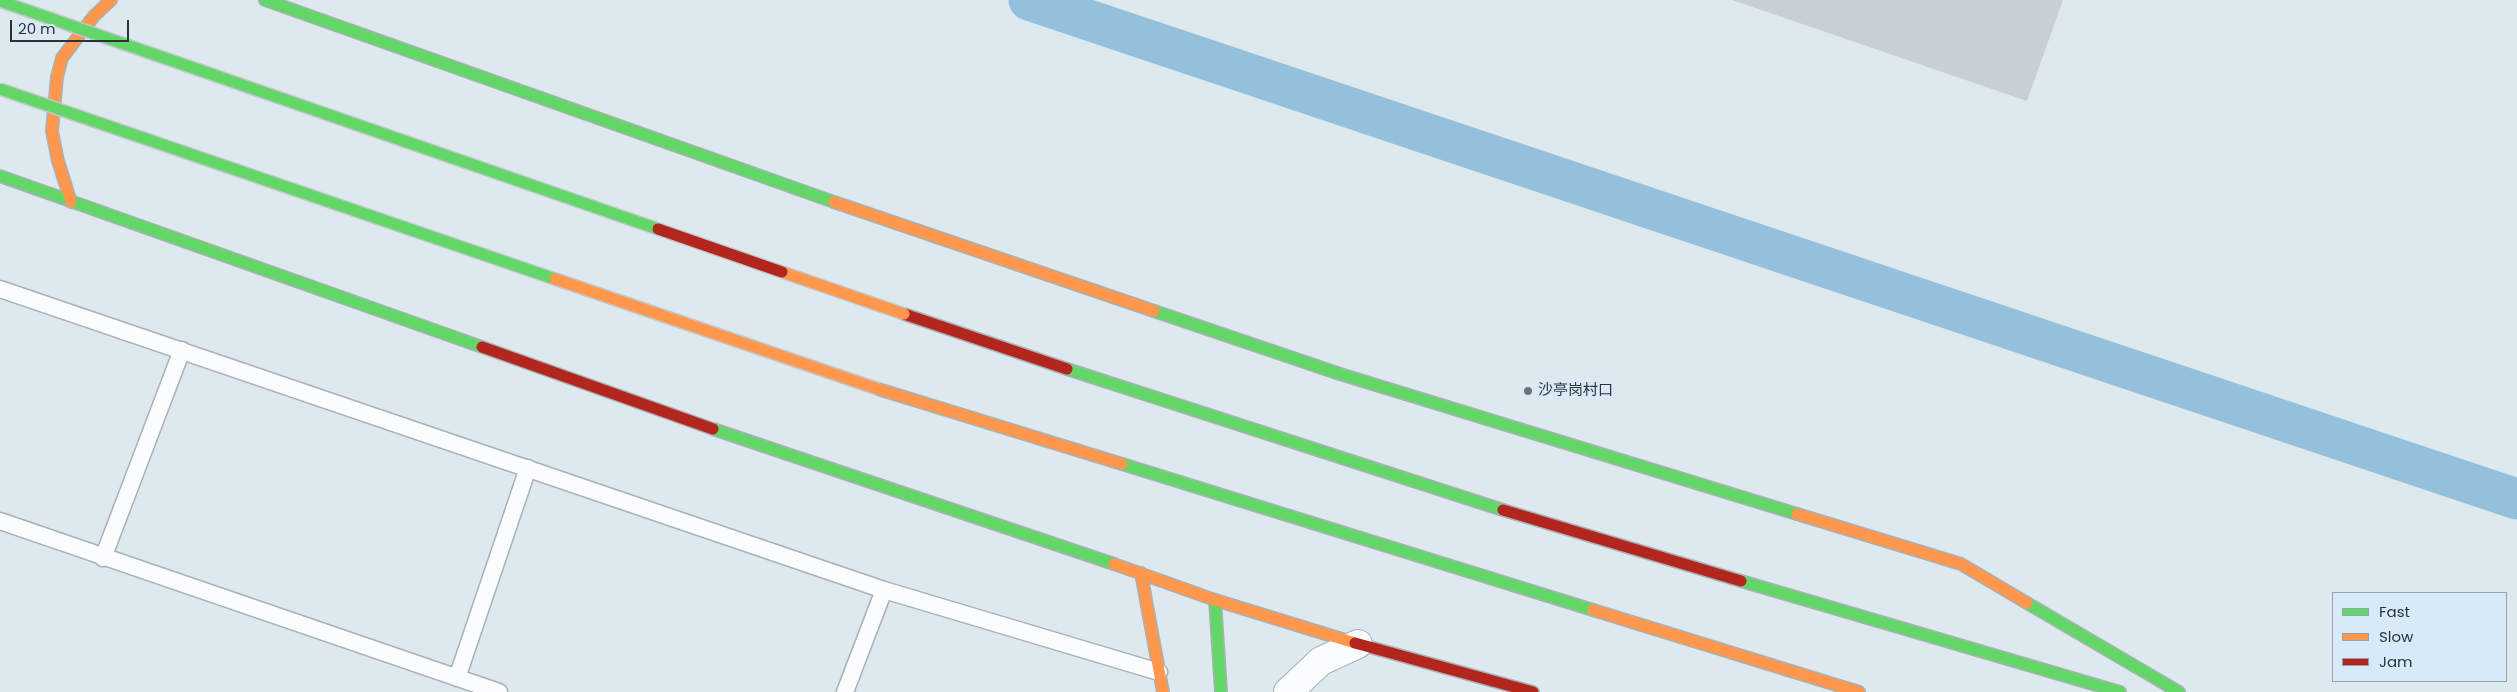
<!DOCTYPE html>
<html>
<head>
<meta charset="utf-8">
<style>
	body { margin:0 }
	#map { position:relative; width:2517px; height:692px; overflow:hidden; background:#dee9ef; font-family:Poppins,sans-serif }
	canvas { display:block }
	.legend { position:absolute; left:2332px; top:592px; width:175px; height:90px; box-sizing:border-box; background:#d6eaf7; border:1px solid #92a1ab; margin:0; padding:6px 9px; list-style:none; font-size:15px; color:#2c3439 }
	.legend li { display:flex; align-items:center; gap:10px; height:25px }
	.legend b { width:25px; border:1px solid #92a1ab }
	.scale { position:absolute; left:10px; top:20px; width:119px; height:22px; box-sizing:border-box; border:2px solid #2c3439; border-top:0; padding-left:6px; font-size:15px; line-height:18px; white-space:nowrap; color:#2c3439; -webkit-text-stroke:4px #d6eaf7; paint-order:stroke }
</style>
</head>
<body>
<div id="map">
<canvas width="2517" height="692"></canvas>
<ul class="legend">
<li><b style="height:6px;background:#63d668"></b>Fast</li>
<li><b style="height:6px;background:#ff974d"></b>Slow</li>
<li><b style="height:6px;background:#b3261e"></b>Jam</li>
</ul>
<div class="scale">20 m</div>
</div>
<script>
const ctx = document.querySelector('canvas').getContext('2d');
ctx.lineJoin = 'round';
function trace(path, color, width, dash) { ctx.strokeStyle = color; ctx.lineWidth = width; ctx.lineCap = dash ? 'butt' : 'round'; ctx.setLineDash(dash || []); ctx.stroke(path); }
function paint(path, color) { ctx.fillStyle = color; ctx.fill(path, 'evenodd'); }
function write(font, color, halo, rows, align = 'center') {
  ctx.font = font + ' Poppins,"Noto Sans SC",sans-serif'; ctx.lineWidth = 4.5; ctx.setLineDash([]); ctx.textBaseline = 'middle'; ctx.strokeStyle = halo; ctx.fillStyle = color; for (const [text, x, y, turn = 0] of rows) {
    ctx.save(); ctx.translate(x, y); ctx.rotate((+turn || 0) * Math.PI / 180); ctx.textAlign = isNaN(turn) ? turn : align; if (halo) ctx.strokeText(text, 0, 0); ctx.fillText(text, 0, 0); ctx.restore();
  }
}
const canal = new Path2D(`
	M1029,0l1488,499`);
const building = new Path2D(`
	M1732,0h331l-36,101z`);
const lane = new Path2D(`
	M0,289l884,301 275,82
	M0,521l499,171
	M103,558l79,-208
	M457,678l71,-210
	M845,692l39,-102`);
const street = new Path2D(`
	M1288,692l33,-31 37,-17`);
const fast = new Path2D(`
	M265,0l569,202
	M0,176l482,171
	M1154,311l186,63 457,140
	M1067,369l436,141
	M713,429l401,135
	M1122,464l471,146
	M1741,581l379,111
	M1215,600l6,92
	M2027,603l152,89`);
const slow = new Path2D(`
	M71,202l-13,-41 -6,-30 5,-54 5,-19 32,-42 17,-16
	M834,202l320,109
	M878,389l244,75
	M1797,514l164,50 66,39
	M1114,564l101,36 140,43
	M1141,573l22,119
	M1593,610l266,82`);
const jam = new Path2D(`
	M904,314l163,55
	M482,347l231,82
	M1503,510l238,71
	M1355,643l178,49`);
const fastBridge = new Path2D(`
	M0,1l658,228
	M0,89l555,190`);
const slowBridge = new Path2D(`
	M782,272l122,42
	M555,279l323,110`);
const jamBridge = new Path2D(`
	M658,229l124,43`);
const markers = [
	[1528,391,5,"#6a7379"]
];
const poiNames = [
	["沙亭岗村口",1538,391]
];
trace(canal, '#94c0db', 41);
paint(building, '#c8d0d6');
trace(lane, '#a9b1b6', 19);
trace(street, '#a9b1b6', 30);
trace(fast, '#a9b1b6', 14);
trace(slow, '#a9b1b6', 14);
trace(jam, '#a9b1b6', 14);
trace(lane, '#fafcfd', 16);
trace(street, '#fafcfd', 28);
trace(fast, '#63d668', 11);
trace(slow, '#ff974d', 11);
trace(jam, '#b3261e', 11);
trace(fastBridge, '#c1c7ca', 14, []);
trace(slowBridge, '#c1c7ca', 14, []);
trace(jamBridge, '#c1c7ca', 14, []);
trace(fastBridge, '#63d668', 11);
trace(slowBridge, '#ff974d', 11);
trace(jamBridge, '#b3261e', 11);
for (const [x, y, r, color] of markers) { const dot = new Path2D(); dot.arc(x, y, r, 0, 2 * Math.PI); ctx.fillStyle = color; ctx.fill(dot); trace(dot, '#d6eaf7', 2); }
write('15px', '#2c3439', '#d6eaf7', poiNames, 'left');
</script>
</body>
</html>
